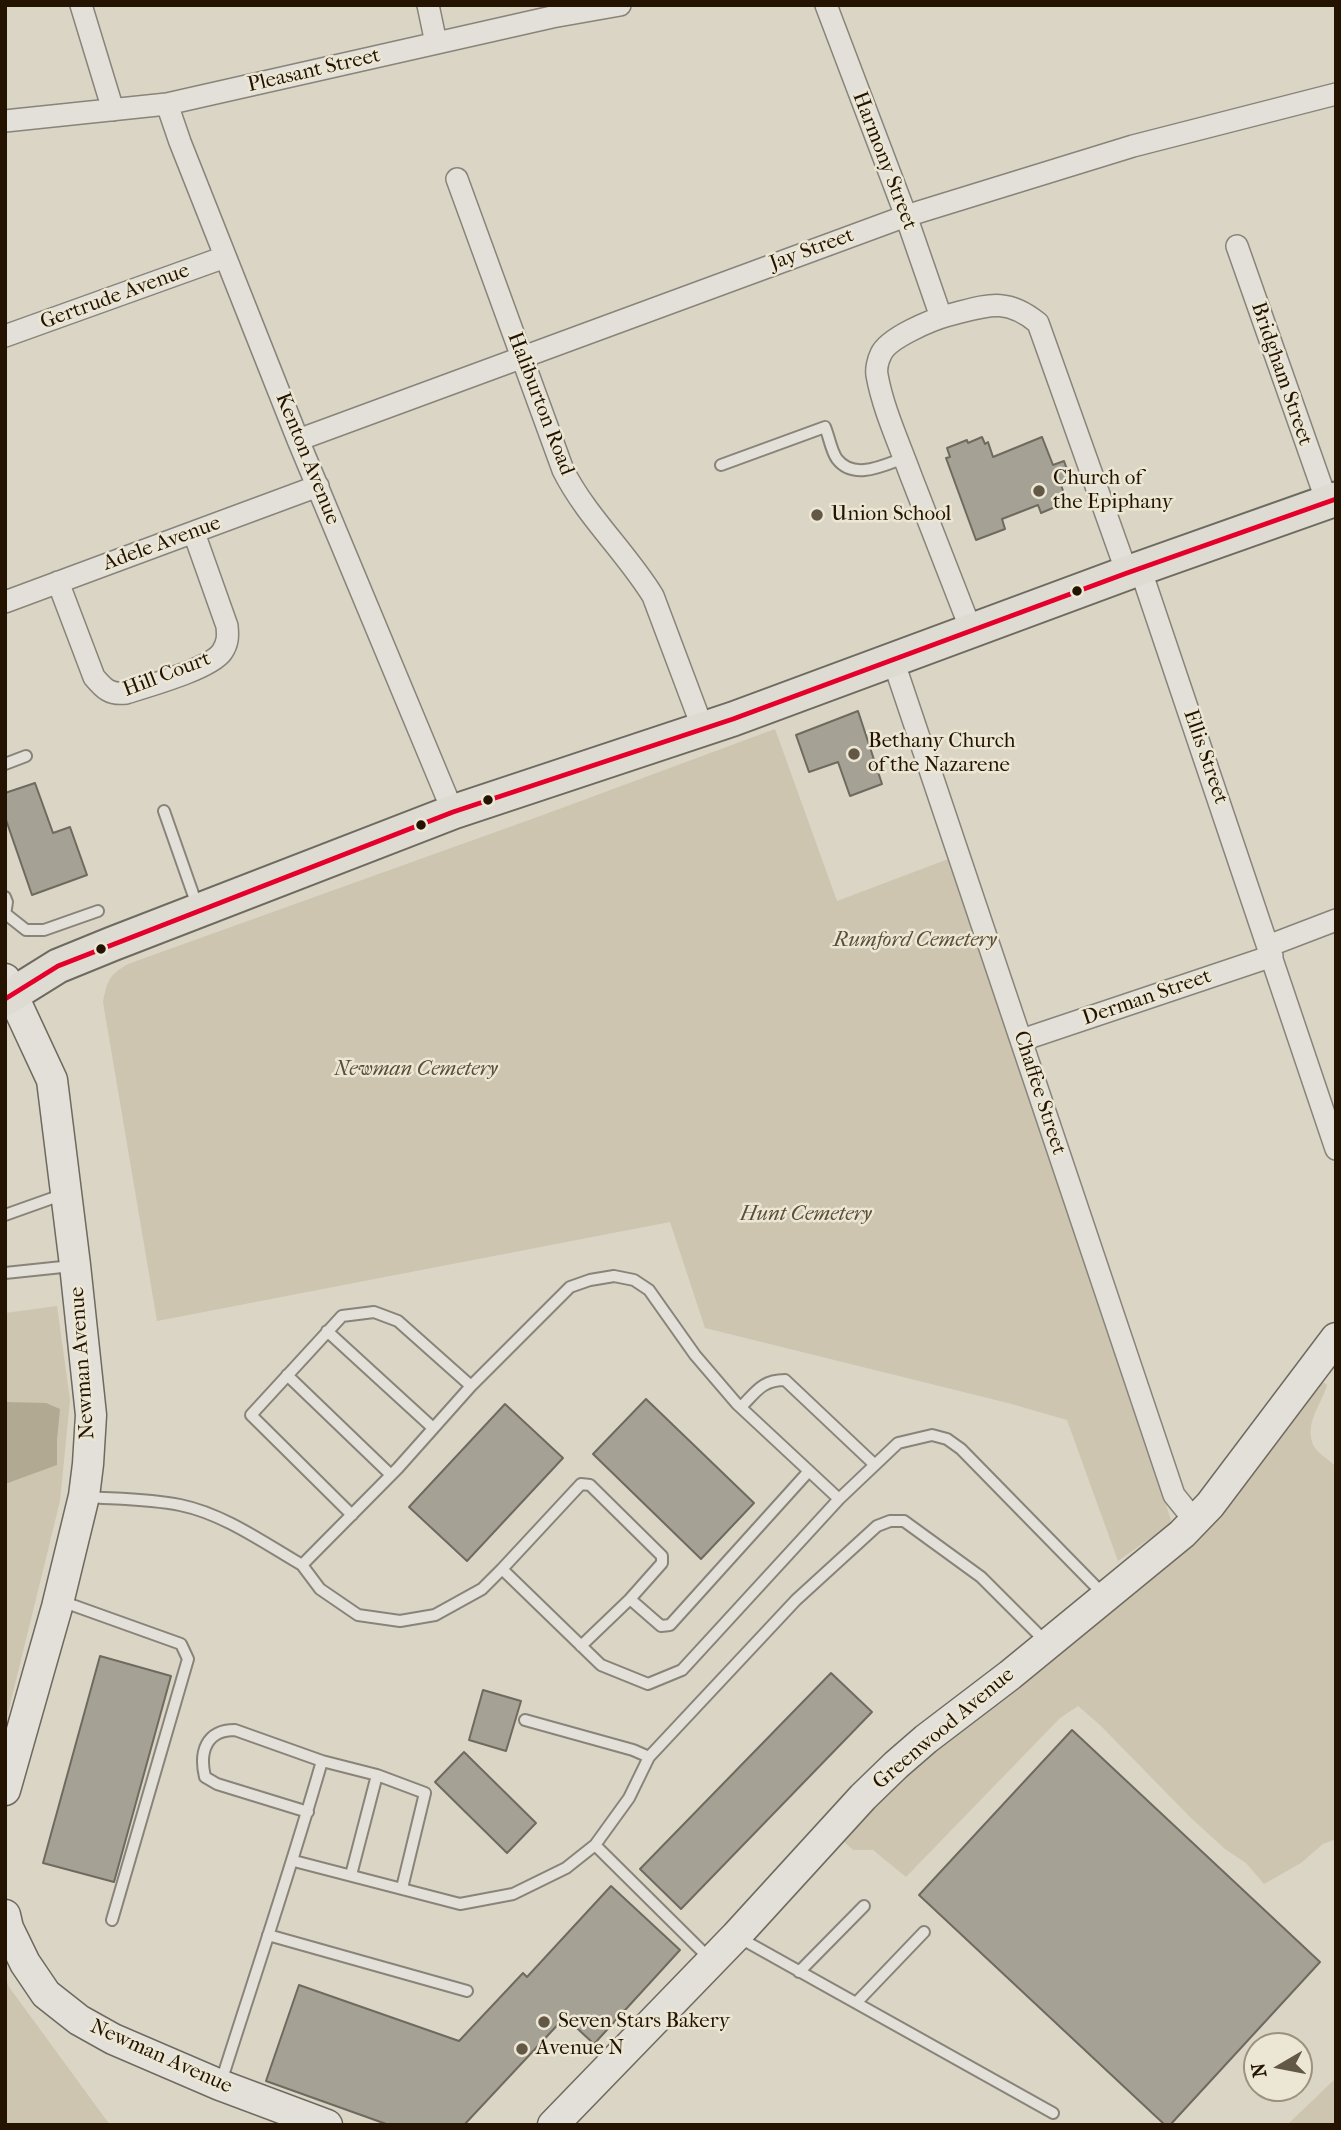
<!DOCTYPE html>
<html>
<head>
<meta charset="utf-8">
<style>
	body { margin:0 }
	#map { position:relative; width:1341px; height:2130px; overflow:hidden; background:#dad5c5; font-family:"IM FELL French Canon",serif }
	canvas { display:block }
	.frame { position:absolute; inset:0; border:7px solid #231300; pointer-events:none }
	.north { position:absolute; left:1243px; top:2032px; width:70px; height:70px; box-sizing:border-box; background:#ece7d4; border:2px solid #9c927f; border-radius:50%; rotate:260deg; font-size:19px; font-weight:700; line-height:28px; text-align:center; color:#231300 }
	.north::after { content:''; display:block; margin:auto; width:24px; height:32px; background:#635745; clip-path:polygon(50% 0,100% 100%,50% 72%,0 100%) }
</style>
</head>
<body>
<div id="map">
<canvas width="1341" height="2130"></canvas>
<div class="frame"></div>
<div class="north">N</div>
</div>
<script>
const ctx = document.querySelector('canvas').getContext('2d');
ctx.lineJoin = 'round';
function paint(path, color) { ctx.fillStyle = color; ctx.fill(path, 'evenodd'); }
function trace(path, color, width, dash) { ctx.strokeStyle = color; ctx.lineWidth = width; ctx.lineCap = dash ? 'butt' : 'round'; ctx.setLineDash(dash || []); ctx.stroke(path); }
function write(font, color, halo, rows, align = 'center') {
  ctx.font = font + ' "IM FELL French Canon",serif'; ctx.lineWidth = 5; ctx.setLineDash([]); ctx.textBaseline = 'middle'; ctx.strokeStyle = halo; ctx.fillStyle = color; for (const [text, x, y, turn = 0] of rows) {
    ctx.save(); ctx.translate(x, y); ctx.rotate((+turn || 0) * Math.PI / 180); ctx.textAlign = isNaN(turn) ? turn : align; if (halo) ctx.strokeText(text, 0, 0); ctx.fillText(text, 0, 0); ctx.restore();
  }
}
const green = new Path2D(`
	M775,729l62,172 114,-43 221,665 -54,38 -51,-141 -59,-17 -303,-75 -35,-106 -513,99 -54,-319c4,-21 6,-27 25,-38l415,-149z
	M57,1306l13,94 -10,101 -55,224v-412z
	M1312,1374l15,11c-6,21 -25,41 -12,63 5,7 15,12 21,19v372l-13,5 -22,19 -37,21 -18,-21 -21,-14 -34,-31 -91,-93 -22,-19 -18,12 -154,159 -33,-27h-20l-21,-19 257,-215z
	M5,1977l4,10 101,138h-105z
	M1336,2078v47h-49z`);
const water = new Path2D(`
	M5,1402l41,1 14,6 -3,31v25l-52,19z`);
const building = new Path2D(`
	M982,437l3,7 3,-2 5,15 49,-20 11,28 11,-4 7,20 -10,4 6,17 -26,11 -3,-8 -36,14 3,10 -29,11 -30,-82 4,-1 -3,-9 20,-8 1,3z
	M858,711l24,73 -32,12 -12,-34 -29,10 -13,-37z
	M35,783l18,50 17,-6 17,48 -55,20 -27,-78v-24z
	M646,1399l108,104 -53,56 -108,-105z
	M505,1404l58,54 -96,103 -58,-54z
	M100,1656l71,20 -57,206 -71,-19z
	M831,1673l41,39 -191,197 -41,-40z
	M483,1690l38,11 -15,50 -37,-11z
	M1072,1730l248,232 -150,163h-5l-246,-230z
	M464,1752l72,71 -29,30 -72,-71z
	M611,1886l69,64 -86,94 -29,-27 -101,108h-75l-123,-44 33,-96 160,56 64,-68 4,4z`);
const lane = new Path2D(`
	M721,465l104,-38c4,9 6,24 12,32 17,22 47,6 67,-1
	M5,764l21,-8
	M164,811l34,97
	M5,897l2,5 -2,13
	M7,915l19,15h18l54,-19
	M5,1215l59,-21
	M5,1273l67,-7
	M327,1331l106,97
	M287,1375l104,100
	M741,1407c15,-15 21,-27 44,-27l90,85
	M87,1497c30,2 63,2 93,8 44,9 84,38 122,60l96,-97 73,-82 99,-99 20,-7 24,-4 20,4 15,10 46,65 42,49 102,95 59,-56 34,-8 15,4 14,10 143,146
	M352,1515l-101,-100 91,-99 32,-4 24,9 73,65
	M302,1565l18,24 38,26 42,6 35,-6 47,-26 20,-20 99,96 47,19 34,-14 157,-171
	M502,1569l79,-85 9,1 72,71v7l-32,36 31,27 9,-1 139,-154
	M61,1601l120,43 7,15 -76,261
	M581,1646l49,-47
	M525,1720l108,30 16,7
	M308,1812l-91,-28 -12,-7c-6,-25 1,-47 30,-47l87,31
	M595,1845l115,114
	M294,1861l166,43 53,-10 53,-26 29,-23 34,-47 20,-41 147,-157 81,-74 13,-5h14l77,56 66,66
	M351,1875l26,-100
	M268,1935l199,56
	M738,1937l315,176
	M799,1972l65,-66
	M856,2003l68,-71
	M221,2082c34,-107 70,-213 101,-321l55,14 48,18 -23,95`);
const street = new Path2D(`
	M81,5l32,105
	M428,5l8,38
	M826,5l80,211 35,101
	M167,104l13,38 118,298 155,372
	M5,121l162,-17 385,-87 68,-12
	M457,179l106,291c23,46 63,82 90,126l50,133
	M1237,246l90,256
	M5,336l220,-79
	M298,440l608,-224 227,-70 203,-52
	M1140,568l196,581
	M58,582l36,95c10,12 16,18 32,16 22,-7 84,-24 96,-41 6,-9 6,-16 5,-26l-33,-93
	M5,602l313,-116
	M971,630c-20,-51 -40,-103 -60,-154 -12,-33 -28,-67 -34,-101 -1,-6 1,-15 4,-21 7,-16 50,-34 68,-39 37,-9 56,-19 89,8l89,250
	M893,660l281,835 21,26
	M1268,946l68,-26
	M1022,1040l250,-84`);
const secondary = new Path2D(`
	M5,979l47,101 23,185 16,150 -3,49 -4,32 -27,111 -52,183
	M5,1915l3,13 17,35 21,31 33,26 34,19 107,46 107,40
	M553,2125l183,-189 127,-139 33,-32 30,-26 84,-64 172,-141 28,-29 126,-167`);
const primary = new Path2D(`
	M5,999l53,-33 54,-22 341,-132 280,-93 394,-146 209,-74`);
const bus1 = new Path2D(`
	M5,999l53,-33 395,-154 280,-93 394,-146 209,-74`);
const markers = [
	[1039,491,7,"#635745"],
	[817,515,7,"#635745"],
	[1077,591,6,"#231300"],
	[854,754,7,"#635745"],
	[488,800,6,"#231300"],
	[421,825,6,"#231300"],
	[101,949,6,"#231300"],
	[544,2022,7,"#635745"],
	[522,2049,7,"#635745"]
];
const streetNames = [
	["Pleasant Street",314,71,-13],
	["Harmony Street",884,161,69],
	["Jay Street",812,250,-20],
	["Gertrude Avenue",115,297,-20],
	["Bridgham Street",1281,374,71],
	["Haliburton Road",540,404,69],
	["Kenton Avenue",307,459,68],
	["Adele Avenue",162,544,-20],
	["Hill Court",167,675,-21],
	["Ellis Street",1205,757,71],
	["Derman Street",1147,998,-19],
	["Chaffee Street",1039,1093,72],
	["Newman Avenue",83,1363,-94],
	["Greenwood Avenue",944,1729,-40],
	["Newman Avenue",161,2057,24]
];
const poiNames = [
	["Church of",1053,479],
	["the Epiphany",1053,503],
	["Union School",831,515],
	["Bethany Church",868,742],
	["of the Nazarene",868,766],
	["Seven Stars Bakery",558,2022],
	["Avenue N",536,2049]
];
const parkNames = [
	["Rumford Cemetery",915,941],
	["Newman Cemetery",416,1070],
	["Hunt Cemetery",806,1215]
];
paint(green, '#cdc5af');
paint(water, '#b2a993');
paint(building, '#a5a195');
trace(building, '#6f6a5f', 2);
trace(lane, '#898479', 14);
trace(street, '#898479', 24);
trace(secondary, '#6f6a5f', 33);
trace(primary, '#6f6a5f', 37);
trace(lane, '#e2e0d9', 10);
trace(street, '#e2e0d9', 21);
trace(secondary, '#e2e0d9', 30);
trace(primary, '#dedbd2', 33);
trace(bus1, '#e4002b', 5);
for (const [x, y, r, color] of markers) { const dot = new Path2D(); dot.arc(x, y, r, 0, 2 * Math.PI); ctx.fillStyle = color; ctx.fill(dot); trace(dot, '#ece7d4', 2.5); }
write('21px', '#231300', '#ece7d4', streetNames);
write('21px', '#231300', '#ece7d4', poiNames, 'left');
write('italic 21px', '#5b4d37', '#ece7d4', parkNames);
</script>
</body>
</html>
